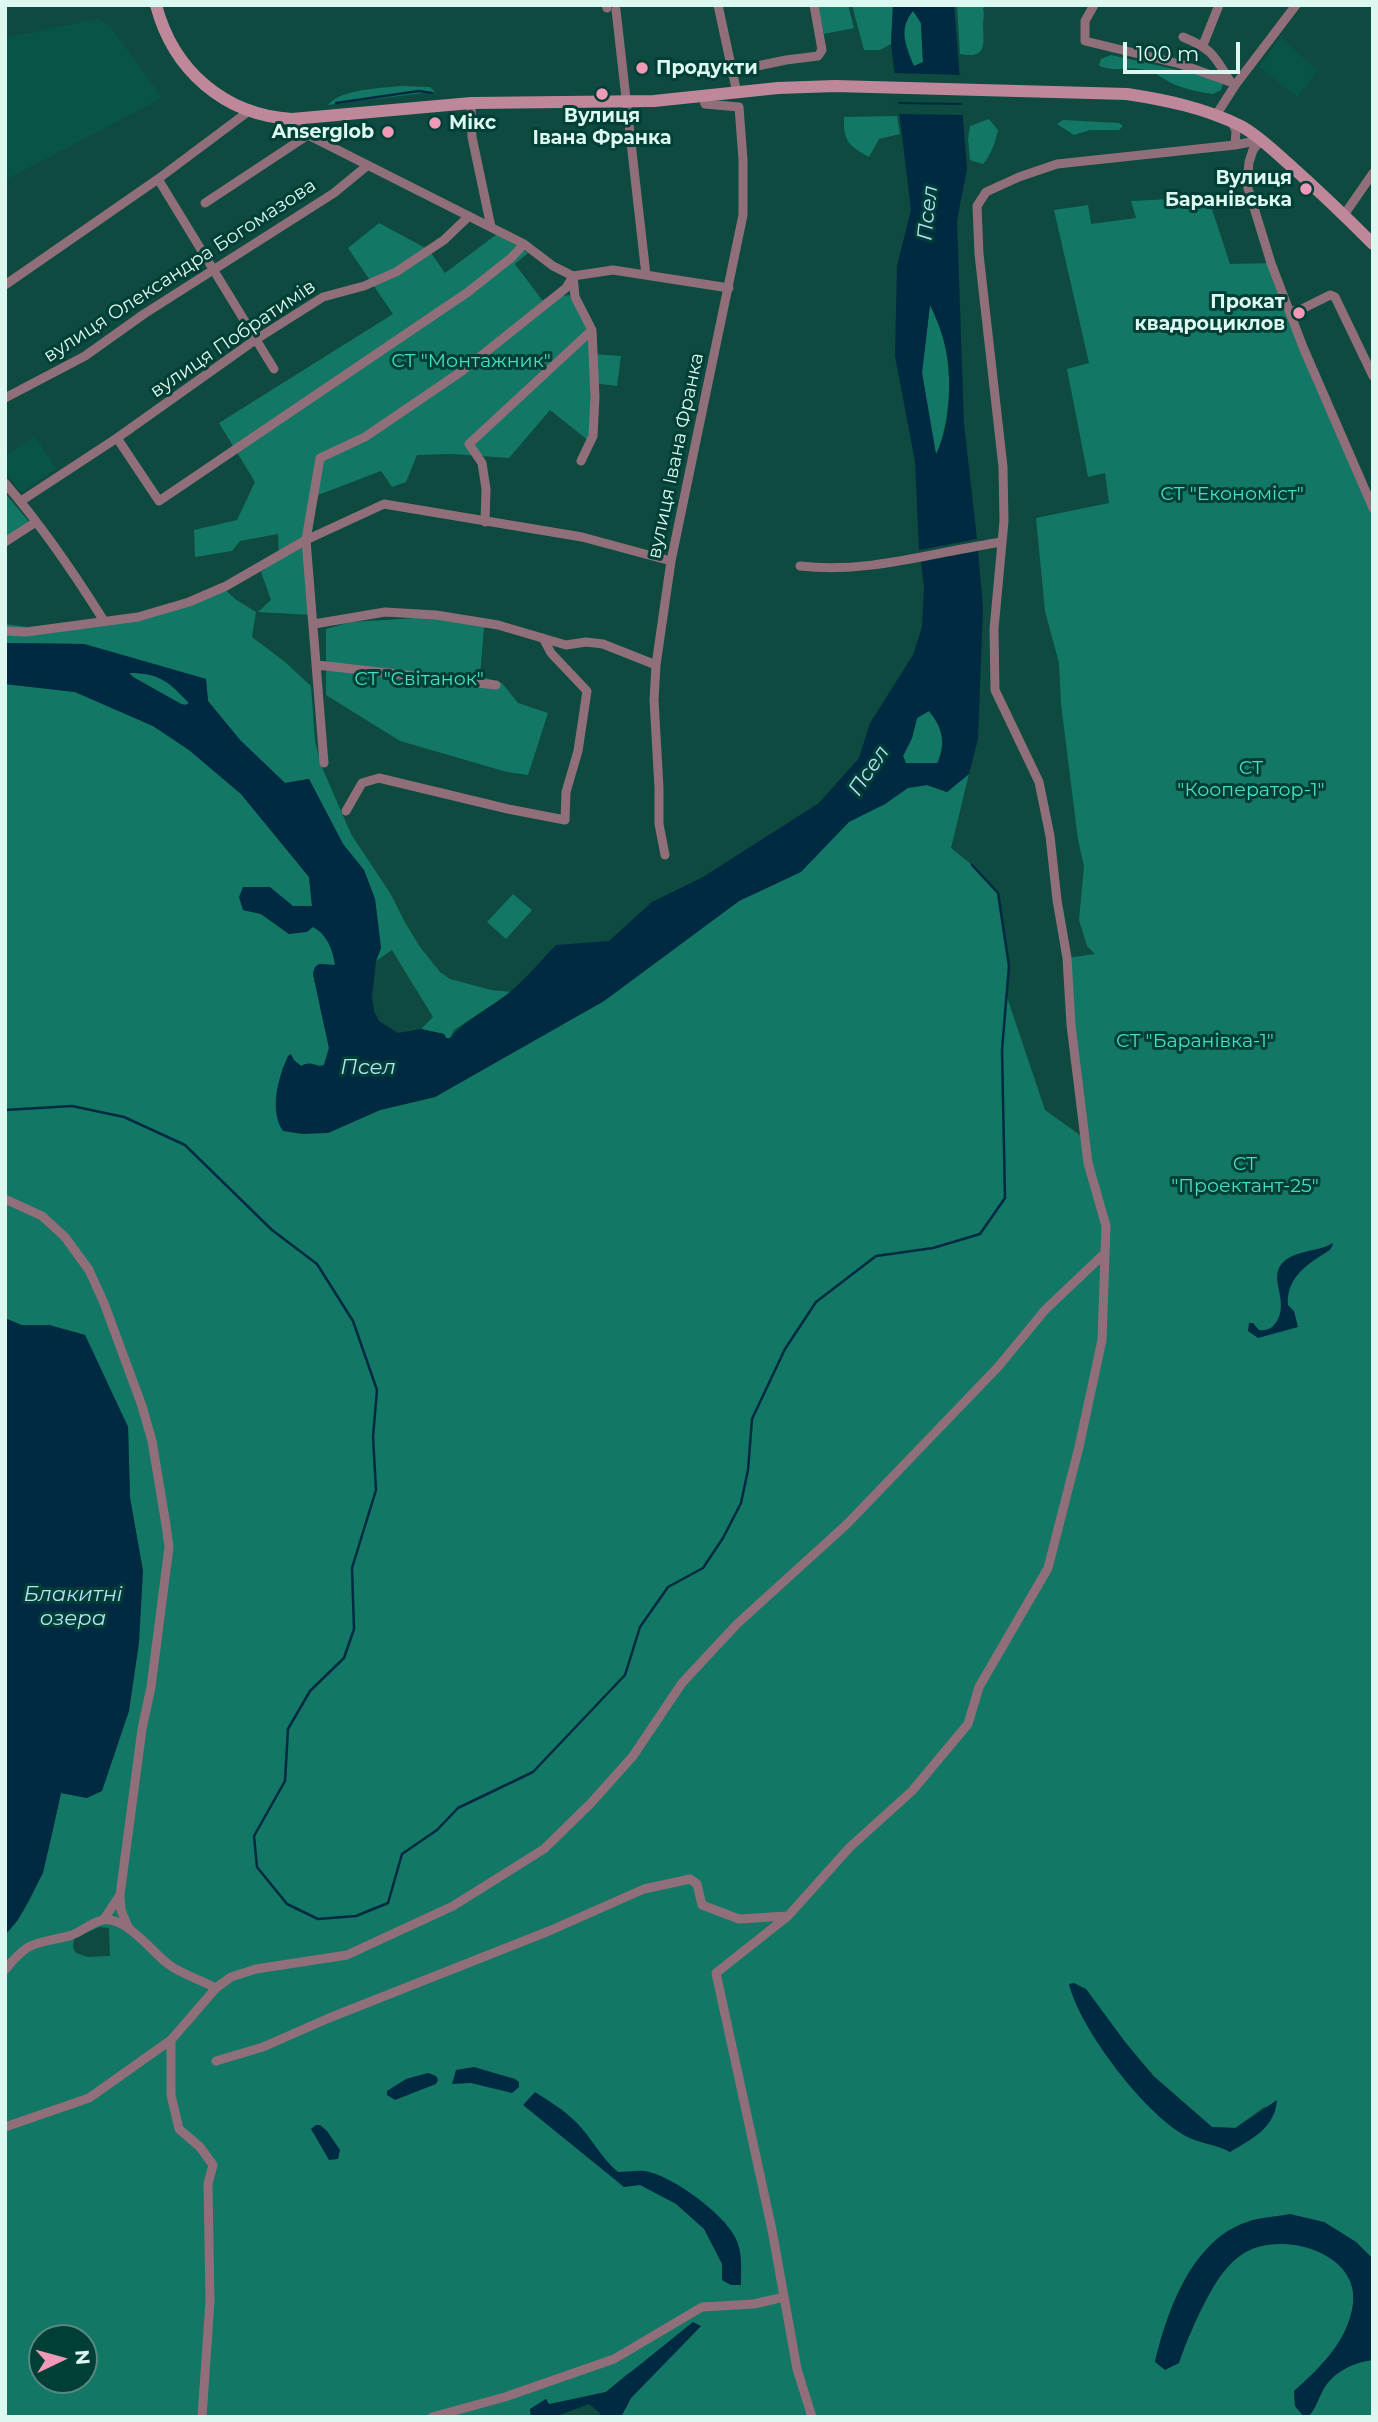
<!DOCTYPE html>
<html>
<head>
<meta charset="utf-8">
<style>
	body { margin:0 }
	#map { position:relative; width:1378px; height:2422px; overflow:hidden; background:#0e4a3f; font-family:Montserrat,sans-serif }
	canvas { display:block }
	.frame { position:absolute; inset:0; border:7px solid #dcf8f0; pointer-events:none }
	.north { position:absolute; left:28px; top:2324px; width:70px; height:70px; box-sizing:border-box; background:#003f35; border:2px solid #588980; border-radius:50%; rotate:85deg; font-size:19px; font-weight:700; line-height:28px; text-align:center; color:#dcf8f0 }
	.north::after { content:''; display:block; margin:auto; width:24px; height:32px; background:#f09ab7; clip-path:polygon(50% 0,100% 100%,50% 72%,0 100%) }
	.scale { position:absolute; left:1123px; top:42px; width:117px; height:32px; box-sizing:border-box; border:4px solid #dcf8f0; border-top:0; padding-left:9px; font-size:21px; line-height:24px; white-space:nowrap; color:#dcf8f0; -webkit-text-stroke:5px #003f35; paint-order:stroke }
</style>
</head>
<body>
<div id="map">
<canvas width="1378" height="2422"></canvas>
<div class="frame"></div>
<div class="north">N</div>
<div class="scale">100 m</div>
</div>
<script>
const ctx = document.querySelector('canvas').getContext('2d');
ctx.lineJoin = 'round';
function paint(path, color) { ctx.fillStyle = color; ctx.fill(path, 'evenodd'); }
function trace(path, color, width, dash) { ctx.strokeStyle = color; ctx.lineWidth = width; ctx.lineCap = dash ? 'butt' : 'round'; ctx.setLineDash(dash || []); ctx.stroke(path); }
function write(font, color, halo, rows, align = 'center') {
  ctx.font = font + ' Montserrat,sans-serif'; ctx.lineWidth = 6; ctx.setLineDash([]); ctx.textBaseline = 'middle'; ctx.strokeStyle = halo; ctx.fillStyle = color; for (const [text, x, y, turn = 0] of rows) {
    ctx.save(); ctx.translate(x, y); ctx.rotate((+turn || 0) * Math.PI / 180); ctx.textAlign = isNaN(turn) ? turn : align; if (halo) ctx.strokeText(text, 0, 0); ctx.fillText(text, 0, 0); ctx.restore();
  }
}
const built = new Path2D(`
	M98,19l12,7 52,72 -157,82v-142z
	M1280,37l38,34 -21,26 -38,-30z
	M35,436l21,33 -35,23 -16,-21v-15z`);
const green = new Path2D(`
	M818,5h30l6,23 -30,6z
	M852,5h41l-2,39 -11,6h-16z
	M957,5h30l-4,3c2,7 0,11 0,18 1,20 3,33 -23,28z
	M913,10l8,13 2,39 -9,4c-8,-21 -16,-37 -1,-56z
	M1111,55l85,19 27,10 -2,6 -8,4c-14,-2 -32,-6 -44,-12 -11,-7 -17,-12 -31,-13 -16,-2 -21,3 -39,-3l2,-7z
	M402,86l28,1 5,5 -4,2 -8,-1 -95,12c12,-16 54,-17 74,-19z
	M897,116l3,18 -21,5 -10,18c-20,-11 -26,-16 -25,-40z
	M989,119l9,11c-3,13 -6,23 -15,34l-13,-4 -2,-21 2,-13z
	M1063,120l56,3 4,3 -4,4h-29l-16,5 -17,-11z
	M1208,197l22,67 41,-1 102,245v1751l-17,-17 -32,-20 -134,49c-16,30 -27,58 -35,91 10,-8 27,-16 34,-26 3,-4 4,-10 7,-15 12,-23 25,-56 49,-69 38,-21 116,-1 108,53 -6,37 -32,63 -59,86l1,15 9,11h-683l10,-19 70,-72 -75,49 -20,17 -57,13 -3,-6 -16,10 1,8h-526v-482c39,-43 44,-89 56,-142l26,5 56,-227 -13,-73 -2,-71 -43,-92 -36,-10h-28l-16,-7v-634l70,8 78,34 36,24 52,44 68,83 3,29 -69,4 18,4 28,20 24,-7c14,7 20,23 22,38l-16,-1 -4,3 -2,7 16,74 -5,17 -23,1 -7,-6 -11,7 -3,15 48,51 52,-23 55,-13 169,-96 135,-100 61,-29 48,-50 37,-18 14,-12 9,-4 19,-3 20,7 22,-18 -18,74 21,17 26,28 11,73 -3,28 39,116 39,28 -17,-180 28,-4 -8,-8 -8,-26 5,-54 -6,-26 -17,-136 -2,-41 -14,-52 -9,-93 73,-15 -4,-30 -17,4 -21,-108 22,-6 -35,-153 34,-5 3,19 45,-6 -5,-17zM100,1927l9,1 1,28 -22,1 -12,-4 -3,-6 1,-9zM1070,1984l16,5 39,53 29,34 58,51 23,1 32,-23 -37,47c-13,-7 -27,-8 -40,-14 -41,-18 -111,-110 -120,-154zM42,2338h42v42h-42z
	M379,223l50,27 16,23 52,-39 31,19 -13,11 27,36 27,-5 21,34 2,25 29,2 -4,30 -24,-3 -4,58 -39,-31 -41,48 -57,-4 -35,1 -11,27 -14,5 -11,-16 -63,24 -10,11 3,109 -53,-3 13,-12 -10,-28 18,-14 -1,-24 -38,7 -8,10 -37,6 -1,-27 43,-10 18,-38 -36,-59 174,-109 -45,-66z
	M930,303c5,14 12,28 15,42 8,32 4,81 -9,110l-14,-82z
	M5,493l25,30 -25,16z
	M221,586l14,13 21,13 -4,25 33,25 26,24 4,55 6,24 30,69 39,59 16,31 14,23 20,25 10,7 41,11 20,2 -57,38 -4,8h-4l-2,-4 -23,-5 12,-12 -41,-67 -16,11 5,-13 -6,-49 -11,-29 -21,-26 -34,-65 -24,4 -45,-43 -32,-39 -2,-22 -122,-35 -79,-1v-19l24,3 98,-10 65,-19z
	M433,617l51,10 -4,49 22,7 16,20 30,10 -20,62 -21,-3 -107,-31 -74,-46v-66l25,-7z
	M129,672c32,1 39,9 60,31l-4,2 -4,-1 -48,-27z
	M929,711c14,17 17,32 8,52h-32l-2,-7 9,-18 5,-20z
	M513,894l19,16 -26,29 -19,-17z
	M1373,2360v57h-65c8,-9 9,-15 14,-25 9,-19 31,-30 51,-32z`);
const water = new Path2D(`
	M893,5h61l13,164 -10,51 7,204 13,115 -58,11 -4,-89 -20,-105 2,-90 14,-56 -20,-166zM913,11l8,12 2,39 -9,4c-9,-19 -16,-37 -1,-55zM930,305c6,12 12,27 15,41 7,29 6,82 -9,108l-14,-81z
	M978,551l5,57 -5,131 -9,35 -22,18 -20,-7 -19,3 -23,16 -36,18 -48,50 -62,29 -135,100 -169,96 -55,13 -52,23 -26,1 -19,-3c-14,-21 -5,-53 5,-75l3,-2 3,6 7,6c6,-4 13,-3 19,1l4,-2 5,-17 -16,-74 2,-7 4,-3 16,1c-2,-15 -8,-31 -22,-38l-6,5 -18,2 -28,-20 -18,-4 -4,-13 4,-10h27l23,19h19l-3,-29 -68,-83 -52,-44 -36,-24 -78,-34 -70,-8v-41l79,1 122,35 2,22 32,39 45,43 24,-4 34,65 21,26 11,29 6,49 -5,13 -4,35 2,15 5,10 19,12 23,-4 23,5 2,4h4c15,-18 41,-30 60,-46 17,-14 31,-32 46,-47l53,-4 43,-39 51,-25 116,-74 40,-45 11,-35 43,-68 9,-28 2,-40 -3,-25zM129,673c31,0 40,9 60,30l-4,2 -4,-1 -48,-27zM929,711c14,17 17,32 9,52h-32l-3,-7 9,-18 5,-20z
	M1333,1243c-2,8 -4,7 -11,12 -19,12 -36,26 -34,50l6,6 4,16 -40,11 -10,-7 1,-8h4l6,7c8,1 13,-1 18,-9 11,-19 -5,-38 2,-53 10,-19 38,-15 54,-25z
	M5,1318l16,7h28l36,10 43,92 2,71 13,73 -4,72 -10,68 -27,80 -15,7 -26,-5 -18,80 -25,47 -13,15z
	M1074,1983l12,6 39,53 28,34 59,51 24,1 41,-28c-2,28 -25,39 -47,52 -13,-8 -27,-8 -40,-14 -42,-19 -111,-110 -121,-154z
	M474,2067l41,12 4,3v5l-7,6 -41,-10 -19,1 4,-14z
	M428,2073l8,3 2,4 -2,4 -41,16 -8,-5v-4l19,-12z
	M535,2092c14,9 29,18 41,30 16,16 25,36 42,50 8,0 18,-2 27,-1 26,4 78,42 90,66 8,14 6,33 6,48h-10l-9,-5v-16l-18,-35 -28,-25 -36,-19 -16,2 -101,-82z
	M316,2125h4l7,6 13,19 -2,9 -9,1 -18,-31z
	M1290,2214l34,8 32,20 17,17v101c-20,2 -42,13 -51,32 -5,10 -6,16 -14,25h-4l-9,-11 -1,-15c26,-23 54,-50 59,-87 7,-52 -72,-74 -109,-51 -32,20 -53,77 -65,110l-14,7 -10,-8c12,-51 37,-122 92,-140 13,-5 29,-5 43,-8z
	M693,2322l8,4 -70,72 -10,19h-22l1,-4 -11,-9 -35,13h-23l-1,-8 16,-10 3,5 57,-12z`);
const pier = new Path2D(`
	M891,73l72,2 3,28 -72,-1z
	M894,104l72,1v10l-71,-1z`);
const stream = new Path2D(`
	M336,103l83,-12 13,2
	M5,1110l67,-4 52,11 61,28 87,85 45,34 36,57 24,69 -4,47 3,53 -24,78 2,61 -10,29 -34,33 -22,38 -3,52 -31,55 3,31 30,37 31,15 38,-3 32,-13 14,-49 35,-24 21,-22 75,-36 92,-97 15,-48 28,-40 35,-19 20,-30 18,-35 7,-33 4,-51 33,-70 31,-47 60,-46 57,-8 47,-14 25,-36 -3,-148 7,-84 -11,-73 -26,-28`);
const street = new Path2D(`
	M606,5l1,3
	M718,5l19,88
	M1094,5l-9,16v20l95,23 56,20
	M616,10l30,265
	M1183,37c29,12 31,18 47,44
	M1203,45l16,-40
	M733,71l53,-11 32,-4 4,-6 -8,-45
	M471,103l1,34 19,90
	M1216,115l20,-31 60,-79
	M292,119l16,16 216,109 29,22 20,10 40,-6 116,18
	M1261,140l-8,10 -4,12 -2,23 24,78 32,84 70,161
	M1235,145l26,-5
	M158,179l116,190
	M205,203l103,-68
	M1344,215l29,-42
	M5,285l153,-106 91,-68
	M1291,311l9,-1 30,-15 5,2 38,79
	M5,398l80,-42 59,-42 190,-121 34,-28
	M117,438l42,63 309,-209 43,-34 13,-14
	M5,483c37,43 69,90 99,138
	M21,501l96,-63 138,-98 68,-43 41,-11 32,-14 48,-32 25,-24
	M485,522l1,-33 -4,-26 -13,-19 123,-114
	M5,542l31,-20
	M800,566c70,8 133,-14 202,-24
	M314,624l71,-12 51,3 62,10 68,20 20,-3 17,2 53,21
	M5,631l21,1 112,-15 51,-15 37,-16 80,-46 78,-36 198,33 89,24
	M317,665l179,20
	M324,763l-18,-223 14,-82 45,-21 97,-66 104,-83 7,-12 2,21 17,33 3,67 -2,39 -12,25
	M346,811l16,-28 17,-5 129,31 57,11 1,-28 12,-41 9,-60 -36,-38 -8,-15
	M665,855l-6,-31v-36l-5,-88 2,-35 15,-104 72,-346v-55l-4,-53 -34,-3 -2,-7
	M5,1199l37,17 23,21 24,33 15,33 38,103 10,35 14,84 3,22 -4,31 -14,109 -9,42 -22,166 1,15 8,19
	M104,1919l16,-24
	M5,1970c24,-30 30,-26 64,-34 12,-3 22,-14 34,-16 23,-4 49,32 65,44 13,10 33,16 48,24
	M171,2040v55l8,34 21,18 13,18 -5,19 2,117 -8,116
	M216,2061l47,-14 66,-29 220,-87 95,-42 46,-10 7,5 5,21 37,14 49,-3
	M5,2127l84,-29 82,-58 45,-52 15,-11 25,-8 91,-14 106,-49 91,-57 47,-46 42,-47 49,-73 55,-59 110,-100 151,-157 47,-57 60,-57
	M432,2417l73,-20 109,-38 88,-52 52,-3 30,-7
	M812,2417l-15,-48 -25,-139 -56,-257 72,-57 62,-69 62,-56 56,-67 11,-37 69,-119 31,-121 23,-107 4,-114 -18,-63 -17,-138 -4,-67 -10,-58 -7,-64 -11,-54 -44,-92 -1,-61 10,-108 -1,-54 -24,-213 -2,-48 9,-14 33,-15 38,-13 178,-19 1,-14 -4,-9`);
const secondary = new Path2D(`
	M156,5c17,65 68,110 136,114l179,-16 183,-2 124,-13 57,-2 292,8c39,6 78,14 114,32 18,10 34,26 50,40 28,25 55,51 82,78`);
const markers = [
	[642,68,7,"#f09ab7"],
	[602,94,7,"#f09ab7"],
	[435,123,7,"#f09ab7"],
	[388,132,7,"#f09ab7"],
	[1306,189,7,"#f09ab7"],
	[1299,313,7,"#f09ab7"]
];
const poiNames = [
	["Продукти",656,68,"left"],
	["Вулиця",602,116,"center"],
	["Івана Франка",602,138,"center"],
	["Мікс",449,123,"left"],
	["Anserglob",374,132],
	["Вулиця",1292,178],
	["Баранівська",1292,200],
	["Прокат",1285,302],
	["квадроциклов",1285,324]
];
const streetNames = [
	["вулиця Олександра Богомазова",180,271,-33],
	["вулиця Побратимів",233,339,-34],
	["вулиця Івана Франка",676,456,-78]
];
const parkNames = [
	["СТ \"Монтажник\"",471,361],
	["СТ \"Економіст\"",1232,494],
	["СТ \"Світанок\"",419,679],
	["СТ",1251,768],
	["\"Кооператор-1\"",1251,790],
	["СТ \"Баранівка-1\"",1195,1041],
	["СТ",1245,1164],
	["\"Проектант-25\"",1245,1186]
];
const waterNames = [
	["Псел",928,213,-84],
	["Псел",869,771,-56],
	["Псел",368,1068],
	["Блакитні",73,1595],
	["озера",73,1619]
];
paint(built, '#085548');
paint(green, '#137766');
paint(water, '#002a41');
paint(pier, '#0e4a3f');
trace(stream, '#002a41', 2.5);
trace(street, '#916f7a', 9);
trace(secondary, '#bf889a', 12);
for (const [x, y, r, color] of markers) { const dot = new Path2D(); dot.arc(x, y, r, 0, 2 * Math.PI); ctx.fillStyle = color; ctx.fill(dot); trace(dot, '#003f35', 2.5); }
write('bold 19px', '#dcf8f0', '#003f35', poiNames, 'right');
write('19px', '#dcf8f0', '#003f35', streetNames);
write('19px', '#45dfc3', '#003f35', parkNames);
write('italic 21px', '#b9dff9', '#003f35', waterNames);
</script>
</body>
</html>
